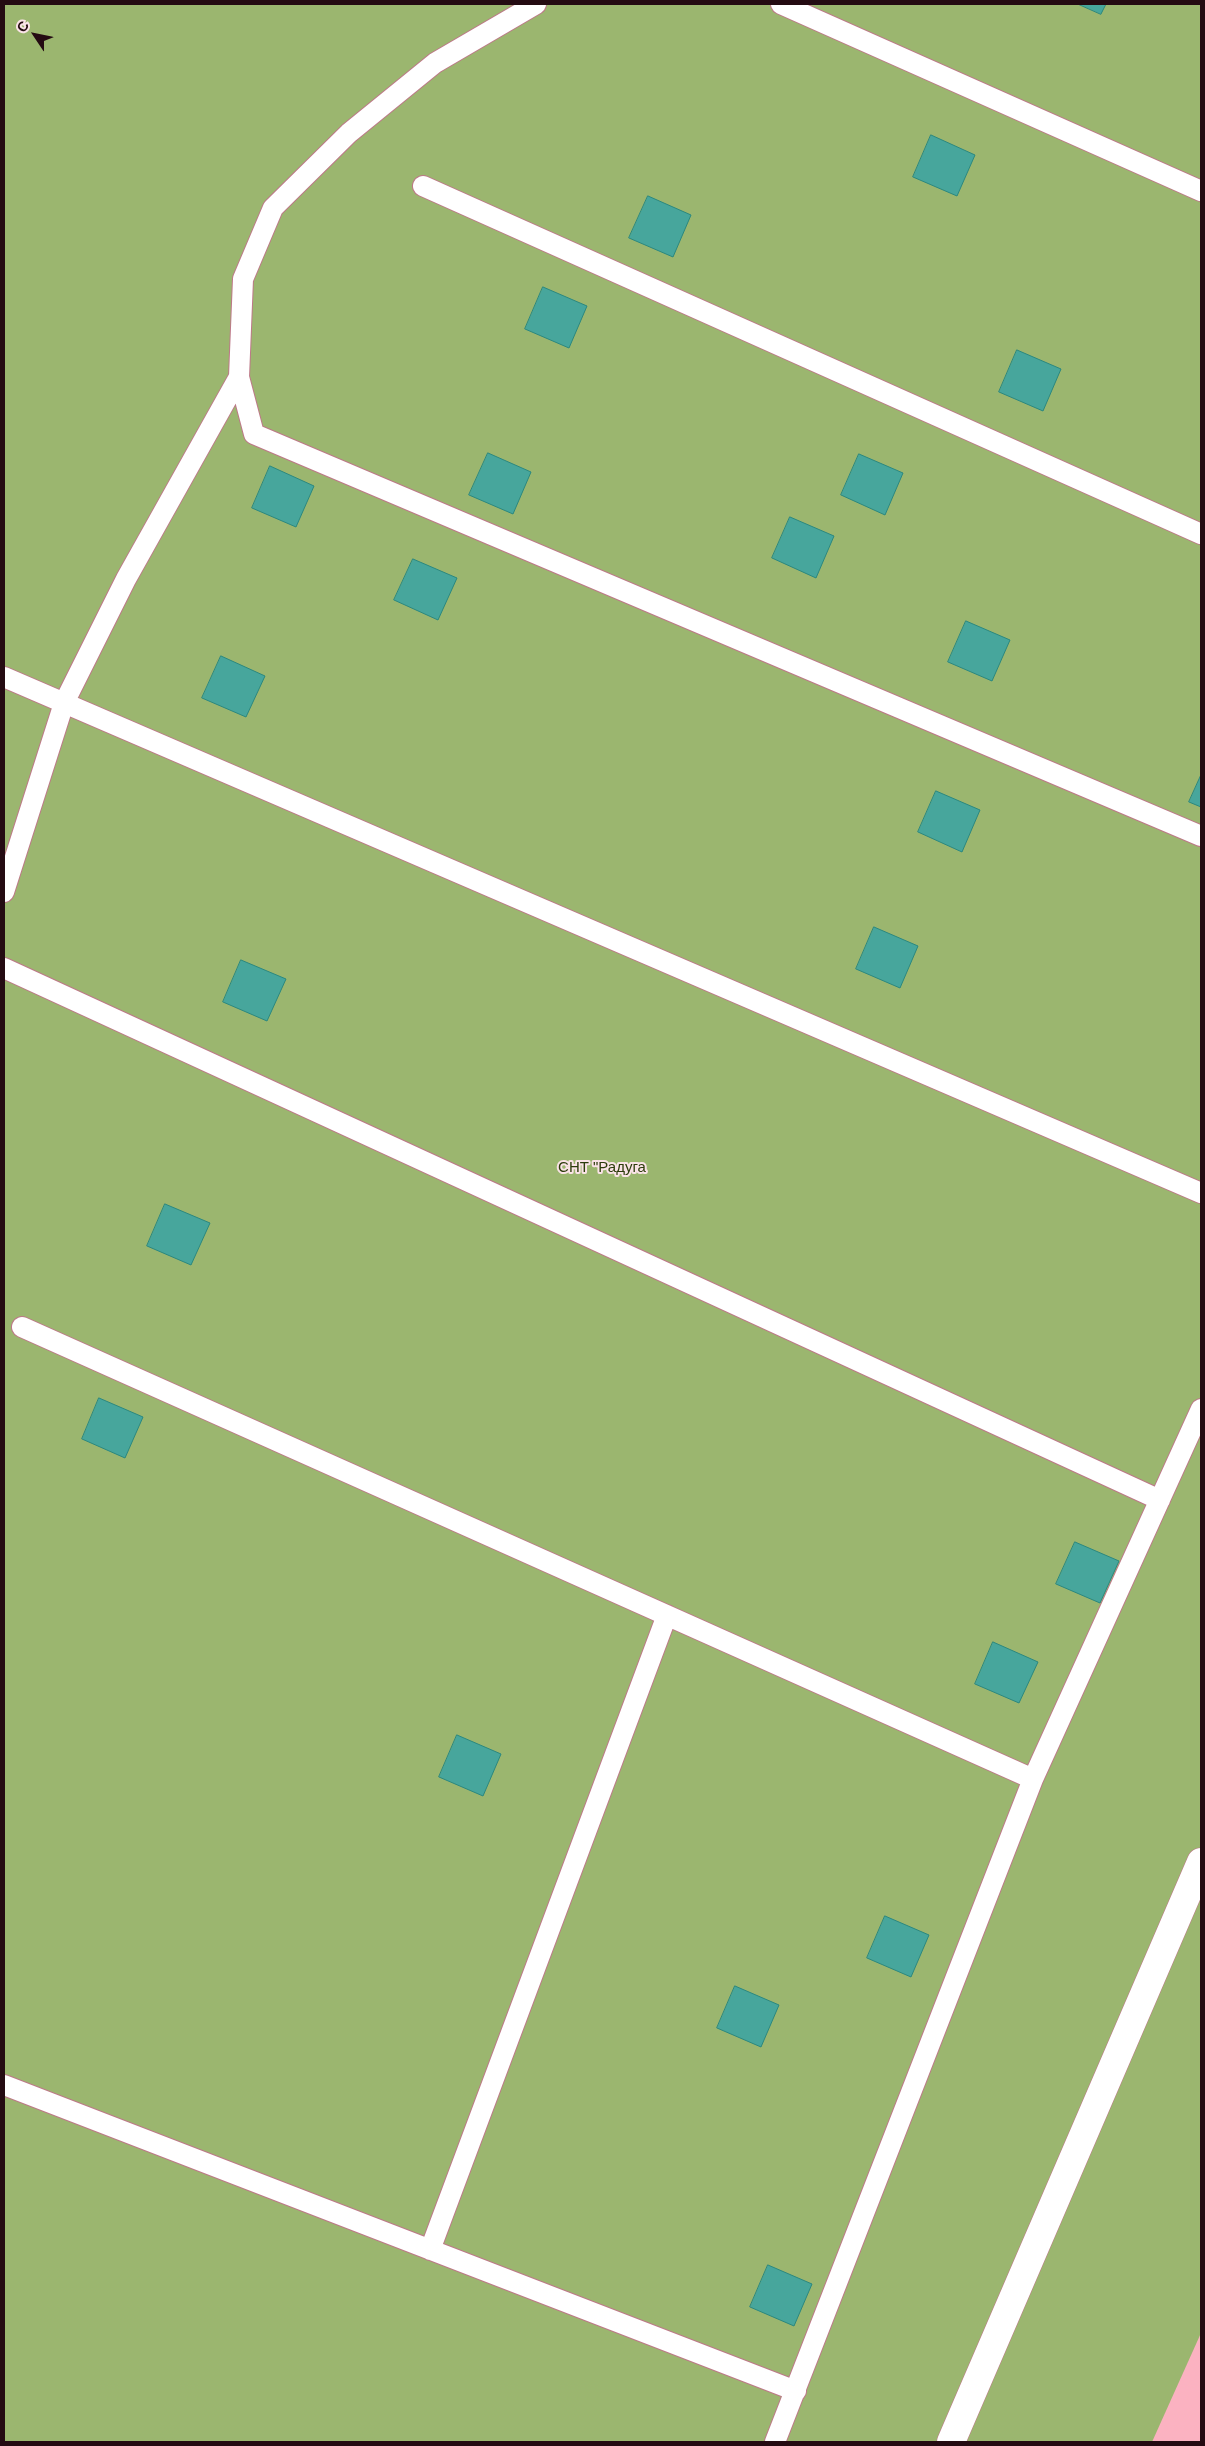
<!DOCTYPE html>
<html>
<head>
<meta charset="utf-8">
<style>
	body { margin:0 }
	#map { position:relative; width:1205px; height:2446px; overflow:hidden; background:#fbb2c1; font-family:Arial,sans-serif }
	canvas { display:block }
	.frame { position:absolute; inset:0; border:5px solid #240b12; pointer-events:none }
	.north { position:absolute; left:10px; top:10px; width:50px; height:50px; -webkit-text-stroke:4px #fae3e7; paint-order:stroke; rotate:304deg; font-size:14px; font-weight:700; line-height:20px; text-align:center; color:#240b12 }
	.north::after { content:''; display:block; margin:auto; width:18px; height:22px; background:#240b12; clip-path:polygon(50% 0,100% 100%,50% 72%,0 100%) }
</style>
</head>
<body>
<div id="map">
<canvas width="1205" height="2446"></canvas>
<div class="frame"></div>
<div class="north">С</div>
</div>
<script>
const ctx = document.querySelector('canvas').getContext('2d');
ctx.lineJoin = 'round';
function paint(path, color) { ctx.fillStyle = color; ctx.fill(path, 'evenodd'); }
function trace(path, color, width, dash) { ctx.strokeStyle = color; ctx.lineWidth = width; ctx.lineCap = dash ? 'butt' : 'round'; ctx.setLineDash(dash || []); ctx.stroke(path); }
function write(font, color, halo, rows, align = 'center') {
  ctx.font = font + ' Arial,sans-serif'; ctx.lineWidth = 4; ctx.setLineDash([]); ctx.textBaseline = 'middle'; ctx.strokeStyle = halo; ctx.fillStyle = color; for (const [text, x, y, turn = 0] of rows) {
    ctx.save(); ctx.translate(x, y); ctx.rotate((+turn || 0) * Math.PI / 180); ctx.textAlign = isNaN(turn) ? turn : align; if (halo) ctx.strokeText(text, 0, 0); ctx.fillText(text, 0, 0); ctx.restore();
  }
}
const green = new Path2D(`
	M4,4h1197v2329l-49,109h-1148z`);
const building = new Path2D(`
	M1078,4h28l-5,10z
	M931,135l44,20 -18,41 -44,-19z
	M648,196l43,19 -18,42 -44,-19z
	M543,287l44,19 -18,42 -44,-19z
	M1017,350l44,19 -18,42 -44,-19z
	M488,453l43,19 -18,42 -44,-19z
	M859,454l44,19 -18,42 -44,-20z
	M270,466l44,20 -18,41 -44,-19z
	M790,517l44,19 -18,42 -44,-20z
	M413,559l44,19 -19,42 -44,-20z
	M966,621l44,19 -18,41 -44,-19z
	M221,656l44,20 -19,41 -44,-19z
	M1201,775v32l-12,-5z
	M936,791l44,19 -18,42 -44,-20z
	M874,927l44,19 -18,42 -44,-19z
	M241,960l45,19 -19,42 -44,-19z
	M165,1204l45,19 -19,42 -44,-19z
	M99,1398l44,19 -18,41 -43,-19z
	M1075,1542l44,19 -19,42 -44,-19z
	M993,1642l45,20 -19,41 -44,-19z
	M457,1735l44,19 -18,42 -44,-19z
	M885,1916l44,19 -18,42 -44,-19z
	M735,1986l44,19 -18,42 -44,-19z
	M768,2265l44,19 -18,42 -44,-19z`);
const service = new Path2D(`
	M536,4l-101,59 -86,70 -76,75 -30,71 -4,98 15,57 947,402
	M781,4l420,187
	M423,186l778,348
	M4,677l1197,516
	M4,892l60,-189 62,-124 113,-202
	M4,968l1156,532
	M22,1327l1011,452
	M4,2085l792,306
	M430,2250l237,-635
	M775,2442l258,-663 168,-370`);
const minor = new Path2D(`
	M951,2442l250,-580`);
const parkNames = [
	["СНТ \"Радуга",602,1168]
];
paint(green, '#9bb66f');
paint(building, '#47a69c');
trace(building, '#2b887f', 1);
trace(service, '#bd7988', 22);
trace(minor, '#bd7988', 29);
trace(service, '#fff', 20);
trace(minor, '#fff', 28);
write('15px', '#2d3c0c', '#fae3e7', parkNames);
</script>
</body>
</html>
